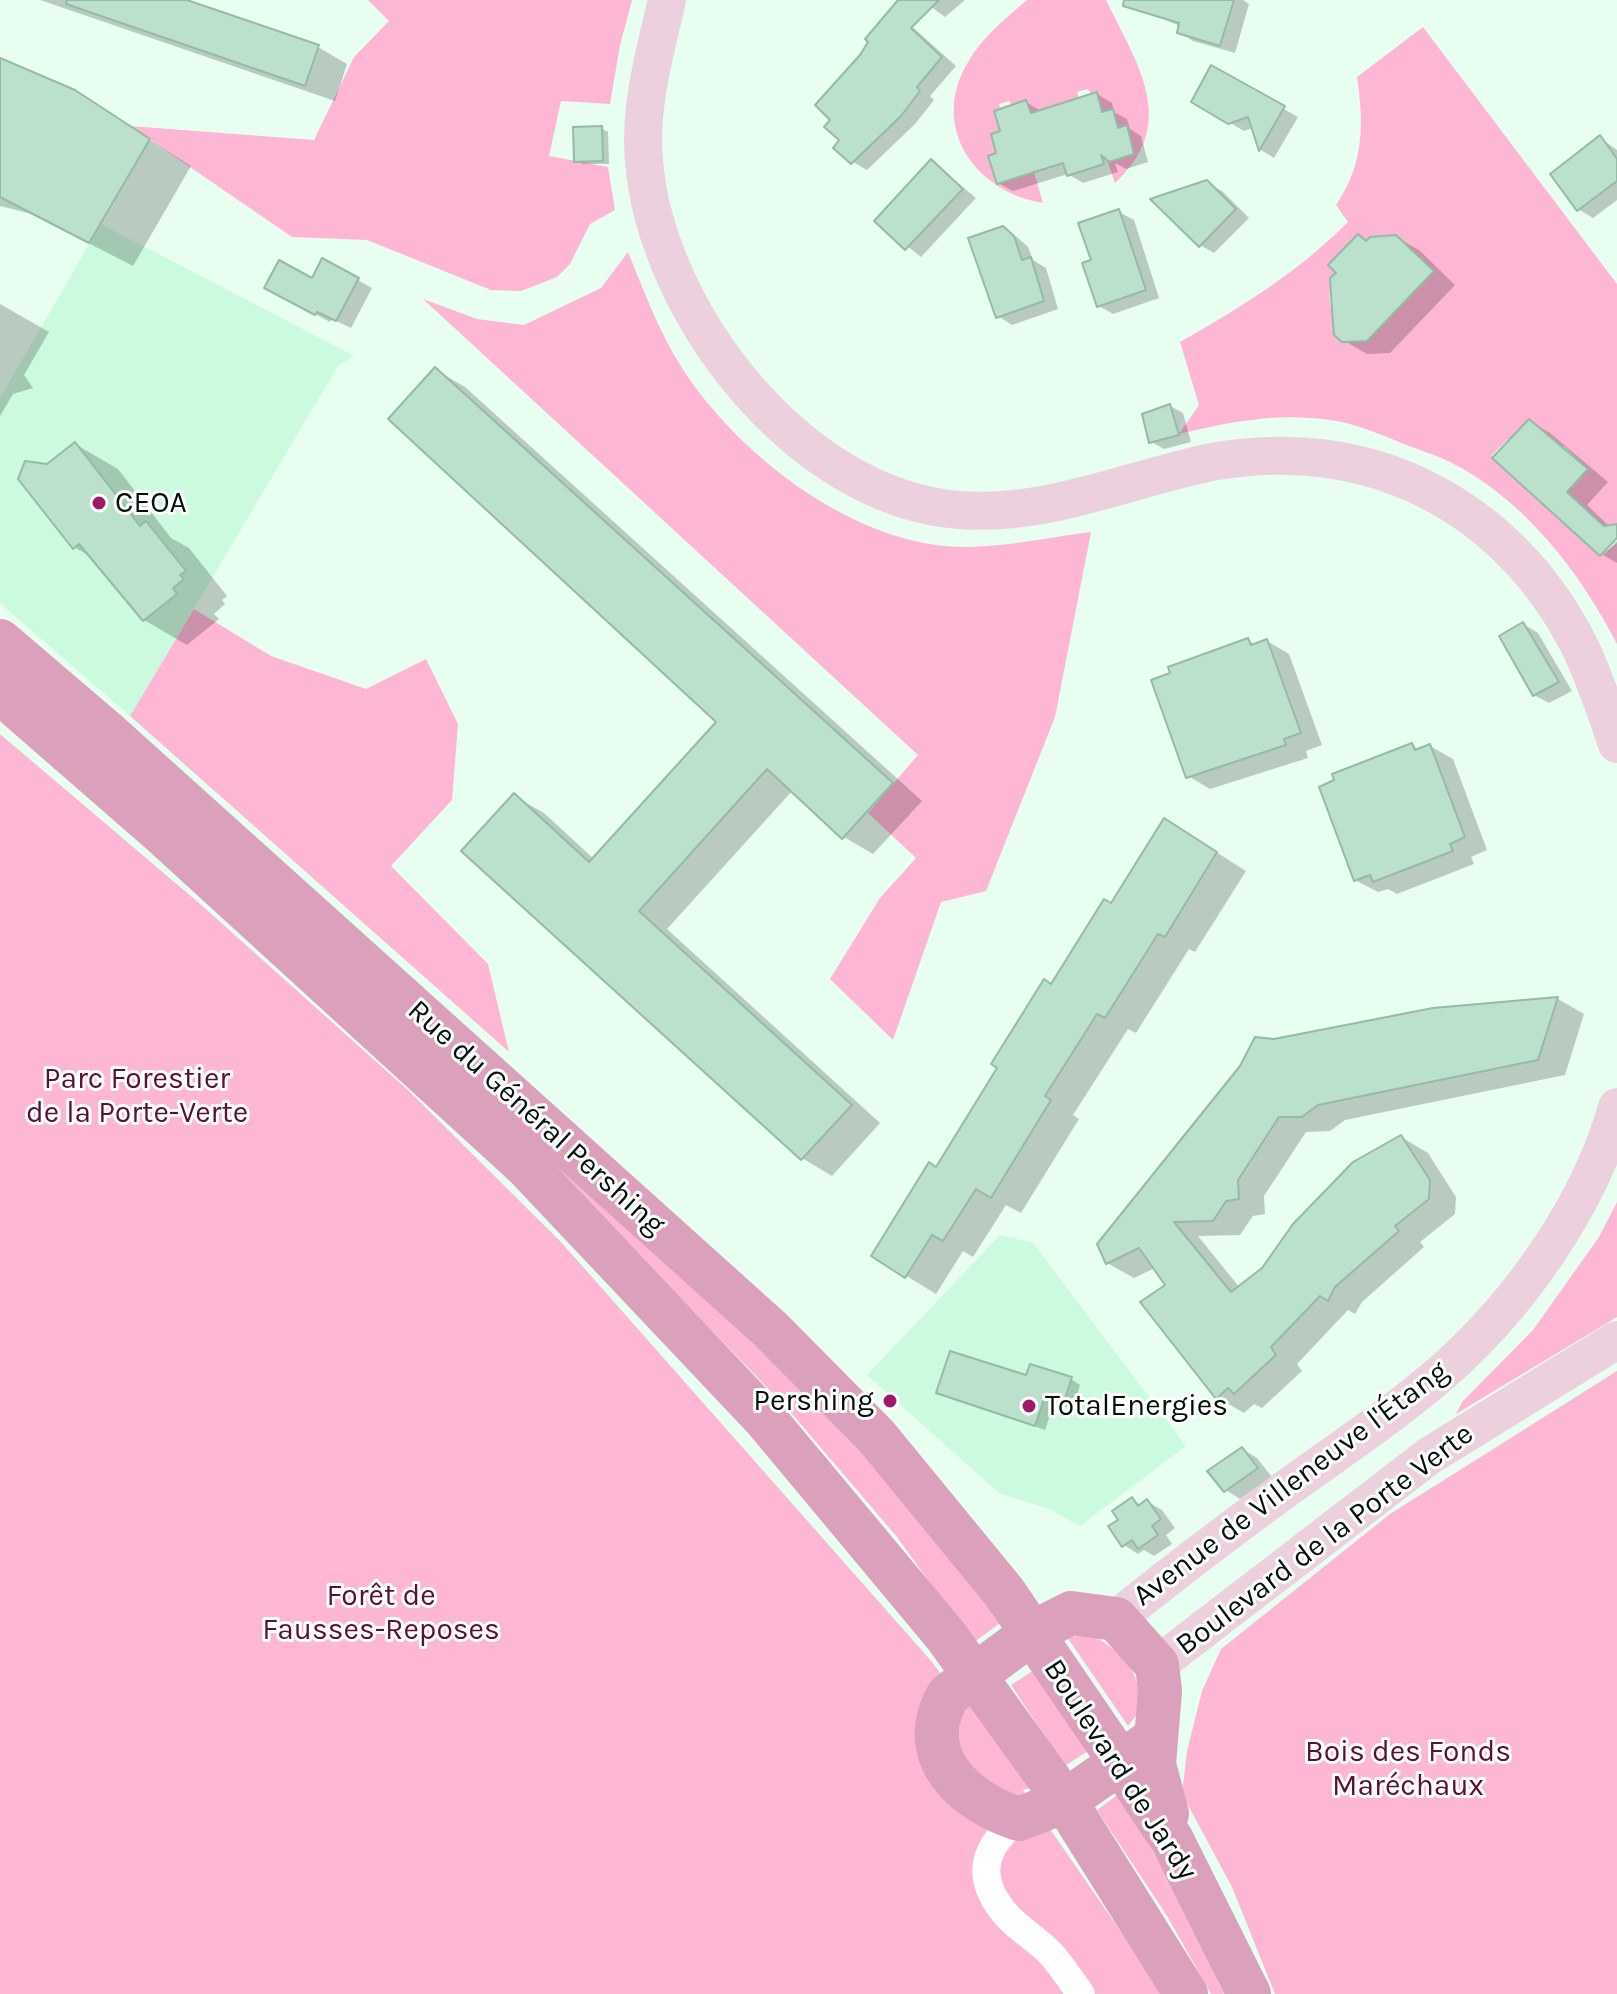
<!DOCTYPE html>
<html>
<head>
<meta charset="utf-8">
<style>
	body { margin:0 }
	canvas { display:block; background:#e7fef0 }
</style>
</head>
<body>
<canvas width="1617" height="1994"></canvas>
<script>
const ctx = document.querySelector('canvas').getContext('2d');
ctx.lineJoin = 'round';
function paint(path, color) { ctx.fillStyle = color; ctx.fill(path, 'evenodd'); }
function trace(path, color, width, dash) { ctx.strokeStyle = color; ctx.lineWidth = width; ctx.lineCap = dash ? 'butt' : 'round'; ctx.setLineDash(dash || []); ctx.stroke(path); }
function write(font, color, halo, rows, align = 'center') {
  ctx.font = font + ' Karla,sans-serif'; ctx.lineWidth = 6; ctx.setLineDash([]); ctx.textBaseline = 'middle'; ctx.strokeStyle = halo; ctx.fillStyle = color; for (const [text, x, y, turn = 0] of rows) {
    ctx.save(); ctx.translate(x, y); ctx.rotate((+turn || 0) * Math.PI / 180); ctx.textAlign = isNaN(turn) ? turn : align; if (halo) ctx.strokeText(text, 0, 0); ctx.fillText(text, 0, 0); ctx.restore();
  }
}
const built = new Path2D(`
	M101,224l253,132 -16,10 -208,350 -130,-113v-205z
	M1000,1235l33,8 153,203 -106,80 -31,-17 -50,-16 -132,-118z`);
const green = new Path2D(`
	M368,0h264l-12,45 -10,59 -49,-3 -12,55 59,11 7,43 -25,14 -20,40 -13,13 -36,14 -30,-1 -124,-50 -75,-3 -162,-111 184,14 40,-83 35,-36z
	M1027,0h79c31,64 74,123 9,183l-9,-26 27,-9 -6,-22 -9,2 -5,-19 -11,3 -5,-20 -6,2 -3,-5 -11,3 2,6 -42,37 -11,-35 -15,5 -2,-4 -10,3 1,4 -6,2 6,21 -9,3 5,19 -8,4 7,21 39,-6 9,31c-68,-11 -114,-76 -75,-141 14,-25 37,-43 59,-62z
	M1423,27l194,257v240l-9,6 -41,-38 21,-23 -24,-23 -22,24 -34,-31 -17,17 109,100 17,-13v101c-37,-72 -93,-145 -167,-182 -16,-8 -34,-13 -51,-20 -22,-9 -45,-19 -69,-22 -50,-8 -103,2 -151,14l20,-29 -19,-63c62,-35 118,-70 168,-120l-12,-17c28,-41 28,-80 21,-128zM1358,234l8,7 6,-5 7,6 6,-6 11,-1 36,34 -96,49c-7,-7 -10,-34 0,-45l-8,-8z
	M628,252c16,39 31,80 54,116 57,89 178,182 288,179 40,-1 81,-10 121,-15l-36,185 -69,174 -45,11 -48,138 -63,-61 50,-81 36,-40 -48,-45 50,-58 -495,-456 54,20 47,6 77,-37z
	M194,609l77,47 95,33 60,-30 32,65 -6,76 -61,66 97,98 21,88 -379,-336z
	M0,734l199,169 210,188 152,151 372,421 31,44 10,-8 59,88 -10,3 141,204h-1164z
	M179,806l604,555 224,257 -34,25 -76,-106 -111,-130 -166,-171z
	M1617,1202v115l-161,97 6,-12 71,-72 66,-93z
	M1617,1371v623h-342l-43,-107 -50,-93 5,-43 15,-60 19,-42 169,-135z
	M1093,1635c34,22 45,33 48,74l-13,17 -61,-89z
	M1034,1670l54,81 -23,15 -54,-81z
	M1120,1793l62,111 42,90h-13l-44,-78 -70,-106z`);
const shadow = new Path2D(`
	M40,0h141l137,47 29,17 -12,37z
	M922,0h43l-20,17z
	M1148,0h95l6,4 -14,49 -42,-12 -14,-9 1,-6 -36,-15z
	M908,23l48,43 -26,30 4,4 -19,24 -48,46 -14,-8 -11,-22 20,-83z
	M0,61l74,31 117,74 -58,100 -101,-52 -32,-8z
	M1212,68l86,49 -24,41 -13,-8 -8,-22 -9,3 -51,-30z
	M1097,94l15,9 2,9 13,7 3,10 11,7 7,26 -22,7 -11,-6 3,9 -35,11 -15,-9 -55,17 -15,-8 5,-51 23,-30 15,9z
	M601,128l7,4 1,32h-26l-7,-4z
	M1600,138l17,12v50l-24,18 -15,-9z
	M932,162l44,36 -55,59 -45,-36z
	M1206,182l16,9 27,27 -35,35 -14,-8z
	M1119,212l15,8 25,78 -46,16 -14,-8 -6,-45z
	M1002,228l15,9 11,10 5,13 13,8 12,41 -46,16 -14,-9z
	M1359,236l9,6 28,-5 23,13 36,35 -65,68 -23,1 -24,-14z
	M323,260l49,28 -21,40 -19,-9 -2,3 -49,-26 32,-16z
	M0,304l49,28 -25,43 9,13 -20,6 -13,22z
	M436,370l29,17 457,414 -49,53 -29,-17 -51,-47 -126,139 213,194 -48,53 -30,-18 -288,-362 30,17 50,46 125,-137z
	M1170,406l13,7 8,29 -27,7 -14,-8z
	M1530,421l20,12 58,49 -21,23 23,22 7,-1v9l-122,-77z
	M75,444l43,25 53,69 18,10 38,48 -5,4 3,4 -11,10 5,5 -32,26 -43,-25 -51,-62 -19,-11 -48,-84 21,3z
	M1617,541v22l-14,-8z
	M1523,624l15,9 34,58 -23,12 -15,-8z
	M1248,641l8,4 11,-4 22,13 33,91 -16,6 2,7 -98,31 -22,-13z
	M1412,745l8,5 10,-4 23,13 34,91 -16,7 3,7 -77,30 -9,-5 -10,3 -23,-12z
	M1194,838l52,33 -51,81 -6,-3 -53,84 -8,-4 -55,86 6,4 -58,94 -15,-8 -33,52 -10,-6 -27,43 -62,-38 63,-87 115,-183 60,-80z
	M1558,999l26,15 -19,61 -220,45 -15,11 -24,1 -42,64 1,18 -12,2 -13,19 -42,1 42,52 24,-19 137,-132 27,16 28,44 -1,17 -35,28 4,5 -62,55 -7,12 -7,-4 -51,54 5,7 -40,37 -8,-4 -10,9 -26,-15 -75,-95 25,-17 -13,-18 -21,10 -27,-15 167,-222 159,-31z
	M1028,1378l43,1 9,6 -7,24 -19,-6 -9,27 -107,-38z
	M1242,1449l15,9 15,19 -32,22 -14,-9z
	M1132,1500l10,5 6,-3 14,8 13,18 -9,7 6,9 -18,12 -10,-6 -6,4 -14,-9z`);
const building = new Path2D(`
	M67,0h120l132,45 -14,41 -239,-82z
	M898,0h41l-28,28 31,29 -25,30 3,4 -19,25 -50,48 -18,-16 6,-8 -15,-13 6,-7 -15,-15 45,-50 8,-13 -3,-3z
	M1124,0h110l-14,46 -43,-13 2,-10 -56,-17z
	M0,58l75,32 75,49 -61,104 -89,-46z
	M1211,65l74,41 -26,45 -11,-34 -20,7 -37,-22z
	M1097,92l5,20 11,-3 5,19 9,-3 7,29 -25,8 -8,-7 3,9 -37,12 -4,-13 -66,21 -9,-28 8,-3 -5,-19 9,-3 -6,-20 32,-11 5,13z
	M602,126l1,35 -29,1 -1,-35z
	M1600,135l17,24v22l-40,30 -27,-37z
	M931,159l32,30 -58,61 -31,-29z
	M1207,180l29,29 -37,38 -49,-48z
	M1119,209l27,81 -49,17 -15,-44 9,-3 -13,-37z
	M1003,226l11,10 8,24 9,-3 13,44 -48,17 -28,-80z
	M1358,234l8,7 4,-4 26,-2 38,36 -67,70 -25,1 -8,-7 -2,-25 -2,-32 6,-5 -8,-8z
	M322,258l37,20 -23,43 -19,-9 -2,3 -51,-27 15,-28 33,18z
	M435,367l458,416 -51,56 -75,-70 -128,142 213,194 -51,55 -340,-309 53,-58 75,69 127,-140 -328,-303z
	M1170,404l9,31 -30,8 -7,-29z
	M1529,419l59,50 -21,23 37,34 13,-2v14l-17,18 -108,-98z
	M75,442l65,84 6,-5 40,50 -6,4 4,4 -11,9 4,6 -34,27 -64,-77 -6,5 -55,-70 7,-18 22,3z
	M1523,622l36,60 -26,14 -34,-60z
	M1248,638l3,7 16,-6 34,94 -17,6 2,6 -100,33 -35,-98 19,-7 -2,-6z
	M1412,743l3,7 15,-6 35,93 -15,7 3,7 -80,31 -3,-7 -16,6 -35,-94 15,-7 -2,-6z
	M1164,818l53,34 -52,85 -7,-3 -53,84 -8,-4 -52,82 6,4 -60,98 -15,-9 -33,52 -11,-6 -27,43 -34,-22 58,-94 7,5 61,-99 -6,-4 53,-85 7,5 53,-85 7,4z
	M1558,997l-20,63 -220,45 -16,12h-23l-41,63 1,19 -13,2 -13,20 -39,1 57,70 31,-24 31,-44 60,-62 48,-27 29,45 -1,19 -34,27 4,5 -64,56 -7,14 -8,-5 -49,51 5,8 -42,39 -6,-6 -12,11 -76,-97 25,-17 -26,-37 -33,16 -9,-20 143,-178 15,-29 19,2 159,-31z
	M950,1351l76,24 4,-11 42,13 -9,28 -19,-6 -9,27 -99,-33z
	M1242,1447l16,21 -34,24 -17,-21z
	M1132,1497l6,9 9,-7 14,20 -9,7 6,9 -20,14 -6,-9 -10,7 -14,-21 10,-6 -6,-9z`);
const street = new Path2D(`
	M1019,1819c-39,30 -44,62 -10,99 13,13 30,23 42,36 11,12 20,27 30,40`);
const secondary = new Path2D(`
	M667,0c-12,52 -28,107 -23,161 12,151 155,337 315,349 87,7 169,-31 253,-48 156,-29 297,43 368,185 15,31 26,65 37,97
	M1116,1619c57,-46 115,-90 174,-133 53,-38 107,-74 156,-117 75,-67 144,-165 171,-262
	M1157,1665l272,-209 188,-116`);
const primary = new Path2D(`
	M0,641l110,94 660,594 106,107 128,156 117,171 51,77 77,154
	M0,692l164,143 361,330 240,254 181,217 119,165 121,193
	M1154,1739l-89,62 -46,18c-54,-17 -106,-63 -71,-124l84,-62 39,-20 45,6 41,46 3,26 -6,73 13,50`);
const markers = [
	[99,503,8,"#a01967"],
	[890,1401,8,"#a01967"],
	[1029,1406,8,"#a01967"]
];
const poiNames = [
	["CEOA",115,503],
	["Pershing",874,1401,"right"],
	["TotalEnergies",1045,1406]
];
const parkNames = [
	["Parc Forestier",137,1079],
	["de la Porte-Verte",137,1113],
	["Forêt de",381,1596],
	["Fausses-Reposes",381,1630],
	["Bois des Fonds",1408,1752],
	["Maréchaux",1408,1786]
];
const streetNames = [
	["Rue du Général Pershing",536,1118,42],
	["Avenue de Villeneuve l'Étang",1291,1484,-37],
	["Boulevard de la Porte Verte",1325,1540,-37],
	["Boulevard de Jardy",1120,1770,57]
];
paint(built, '#cbfadf');
paint(green, '#feb6d5');
paint(shadow, '#0003');
paint(building, '#bbe1cc');
trace(building, '#95baa5', 2);
trace(street, '#fff', 28);
trace(secondary, '#ecd0dd', 38);
trace(primary, '#daa0bc', 44);
for (const [x, y, r, color] of markers) { const dot = new Path2D(); dot.arc(x, y, r, 0, 2 * Math.PI); ctx.fillStyle = color; ctx.fill(dot); trace(dot, '#fff', 3); }
write('30px', '#031009', '#fff', poiNames, 'left');
write('30px', '#5a0f39', '#fff', parkNames);
write('30px', '#031009', '#fff', streetNames);
</script>
</body>
</html>
